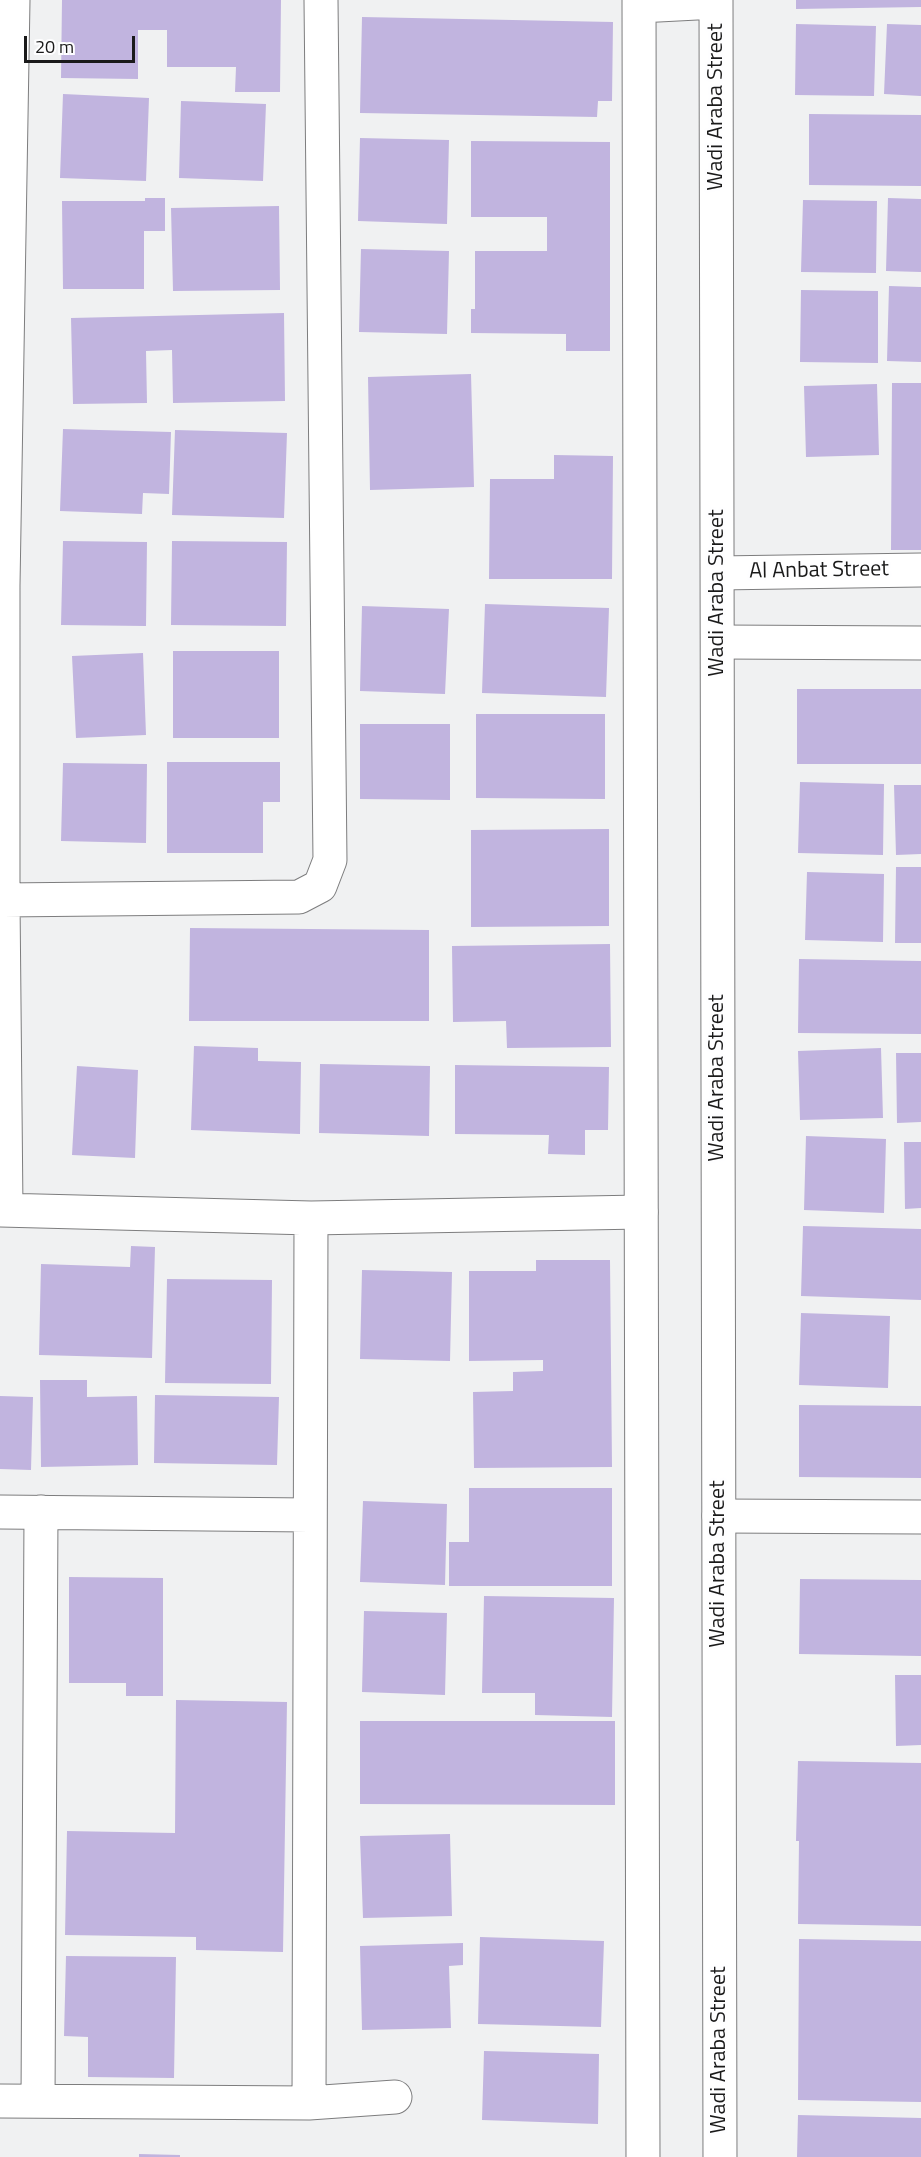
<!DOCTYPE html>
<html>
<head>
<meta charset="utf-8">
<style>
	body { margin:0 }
	#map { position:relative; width:921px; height:2157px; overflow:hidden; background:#f0f1f2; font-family:"Titillium Web",sans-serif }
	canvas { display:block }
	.scale { position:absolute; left:24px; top:36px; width:111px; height:27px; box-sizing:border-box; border:3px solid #1a1a1a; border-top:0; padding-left:8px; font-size:18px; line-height:21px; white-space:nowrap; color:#1a1a1a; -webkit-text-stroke:4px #fefeff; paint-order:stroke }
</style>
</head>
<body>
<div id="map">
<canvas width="921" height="2157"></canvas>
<div class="scale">20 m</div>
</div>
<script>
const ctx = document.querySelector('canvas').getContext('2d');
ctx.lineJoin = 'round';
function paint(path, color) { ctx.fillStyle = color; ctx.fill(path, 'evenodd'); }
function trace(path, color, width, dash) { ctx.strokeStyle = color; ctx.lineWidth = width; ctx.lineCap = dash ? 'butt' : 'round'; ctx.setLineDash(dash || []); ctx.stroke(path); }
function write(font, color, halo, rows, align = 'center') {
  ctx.font = font + ' "Titillium Web",sans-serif'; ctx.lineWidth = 6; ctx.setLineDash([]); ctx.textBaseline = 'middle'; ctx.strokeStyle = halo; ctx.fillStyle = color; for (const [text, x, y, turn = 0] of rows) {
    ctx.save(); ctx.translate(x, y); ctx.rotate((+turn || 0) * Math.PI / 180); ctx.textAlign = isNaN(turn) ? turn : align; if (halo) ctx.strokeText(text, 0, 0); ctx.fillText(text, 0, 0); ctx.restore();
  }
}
const building = new Path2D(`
	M62,0h219l-1,92h-45l1,-25h-69v-37h-29v49l-77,-1z
	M796,0h125v7l-125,2z
	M362,17l251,5 -1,79h-14l-1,16 -237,-4z
	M796,24l80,2 -2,70 -79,-1z
	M887,24l34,1v71l-37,-2z
	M63,94l86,4 -3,83 -86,-3z
	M181,101l85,3 -3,77 -84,-3z
	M809,114l112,1v71l-112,-1z
	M360,138l89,2 -2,84 -89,-3z
	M471,141l139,1v209h-44v-17l-95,-1v-24h4v-58h72v-34h-76z
	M145,198h20v33h-21v58h-81l-1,-88h83z
	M888,198l33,1v73l-35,-1z
	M803,200l74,1 -1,72 -75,-1z
	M279,206l1,84 -107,1 -2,-83z
	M361,249l88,2 -2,83 -88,-2z
	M889,286l32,1v75l-34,-1z
	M801,290l77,1v72l-78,-1z
	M284,313l1,88 -112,2 -1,-53 -26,1 1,52 -74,1 -2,-86z
	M471,374l3,113 -104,3 -2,-113z
	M892,383h29v167h-30z
	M877,384l2,71 -73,2 -2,-71z
	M63,429l108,3 -2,62 -26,-1 -1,21 -82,-3z
	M175,430l112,3 -3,85 -112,-3z
	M554,455l59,1 -1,123h-123l1,-100h64z
	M63,541l84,1 -1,84 -85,-1z
	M172,541l115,1 -1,84 -115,-1z
	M485,604l124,4 -3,89 -124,-4z
	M362,606l87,3 -4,85 -85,-3z
	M173,651h106v87h-106z
	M143,653l3,82 -70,3 -4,-82z
	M797,689h124v75h-124z
	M476,714h129v85l-129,-1z
	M360,724h90v76l-90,-1z
	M167,762h113v40h-17v51h-96z
	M63,763l84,1 -1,79 -85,-2z
	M800,782l84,2 -1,71 -85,-2z
	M894,785h27v69l-25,1z
	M609,829v97l-138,1v-97z
	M896,867h25v76h-26z
	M807,872l77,2 -1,68 -78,-2z
	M190,928l239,2v91h-240z
	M610,944l1,103 -104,1 -1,-27 -53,1 -1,-76z
	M799,959l122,2v73l-123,-1z
	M194,1046l64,2v13l43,1 -1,72 -109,-4z
	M881,1048l2,70 -83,2 -2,-69z
	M896,1053h25v69l-24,1z
	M320,1064l110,2 -1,70 -110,-3z
	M455,1065l154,2 -1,63h-23v25l-37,-1 1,-19 -94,-1z
	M77,1066l61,4 -3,88 -63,-3z
	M806,1136l80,3 -2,74 -80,-3z
	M904,1142h17v66l-16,1z
	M803,1226l118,3v71l-120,-4z
	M131,1246l24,1 -3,111 -113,-3 2,-91 89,3z
	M536,1260h74l2,207 -138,1 -1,-76 40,-1v-19l30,-1v-11l-74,1v-90h67z
	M362,1270l90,2 -2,89 -90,-2z
	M167,1279l105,1 -1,104 -106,-1z
	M801,1313l89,3 -2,72 -89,-3z
	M40,1380h47v17l50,-1 1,69 -97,2z
	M155,1395l124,2 -2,68 -123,-2z
	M0,1396l33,1 -2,73 -31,-1z
	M799,1405l122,1v72l-122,-1z
	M469,1488h143v98h-163v-44h20z
	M363,1501l84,3 -2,81 -85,-3z
	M69,1577l94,1v118h-37v-13h-57z
	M800,1579l121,1v76l-122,-2z
	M484,1596l130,2 -2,119 -77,-2v-22h-53z
	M364,1611l83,2 -2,82 -83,-3z
	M895,1675h26v70l-25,1z
	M176,1700l111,2 -4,250 -87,-2v-13l-131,-2 2,-104 108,2z
	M360,1721h255v84l-255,-1z
	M798,1761l123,2v163l-123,-2 1,-83h-3z
	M450,1834l2,82 -89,2 -3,-82z
	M480,1937l124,4 -3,86 -123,-3z
	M799,1939l122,2v161l-123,-2z
	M463,1943v22l-14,1 2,62 -89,2 -2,-84z
	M66,1956l110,1 -2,121 -86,-1v-40l-24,-1z
	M484,2051l115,3 -1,70 -116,-4z
	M798,2115l123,3v39h-124z
	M139,2154l41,1v2h-41z`);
const street = new Path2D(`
	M718,573l203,-3
	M718,642l203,1
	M3,900l296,-3 21,-11 10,-26 -9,-860
	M0,1210l311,8 330,-6
	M6,1210l-3,-310v-315l10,-585
	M0,1512l309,3
	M719,1516l202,1
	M0,2101l309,2 86,-6
	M38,2101l3,-589
	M309,2103l2,-885`);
const secondary = new Path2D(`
	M639,0l4,2157
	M716,0l4,2157
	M639,6l77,-4`);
const streetNames = [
	["Wadi Araba Street",717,107,-90],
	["Al Anbat Street",819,571,-1],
	["Wadi Araba Street",718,593,-90],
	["Wadi Araba Street",718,1078,-90],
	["Wadi Araba Street",719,1564,-90],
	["Wadi Araba Street",720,2050,-90]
];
paint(building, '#c1b4df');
trace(street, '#7d7d7e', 35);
trace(secondary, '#7d7d7e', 35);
trace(street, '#fff', 33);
trace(secondary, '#fff', 33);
write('22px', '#1a1a1a', '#fefeff', streetNames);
</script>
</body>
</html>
